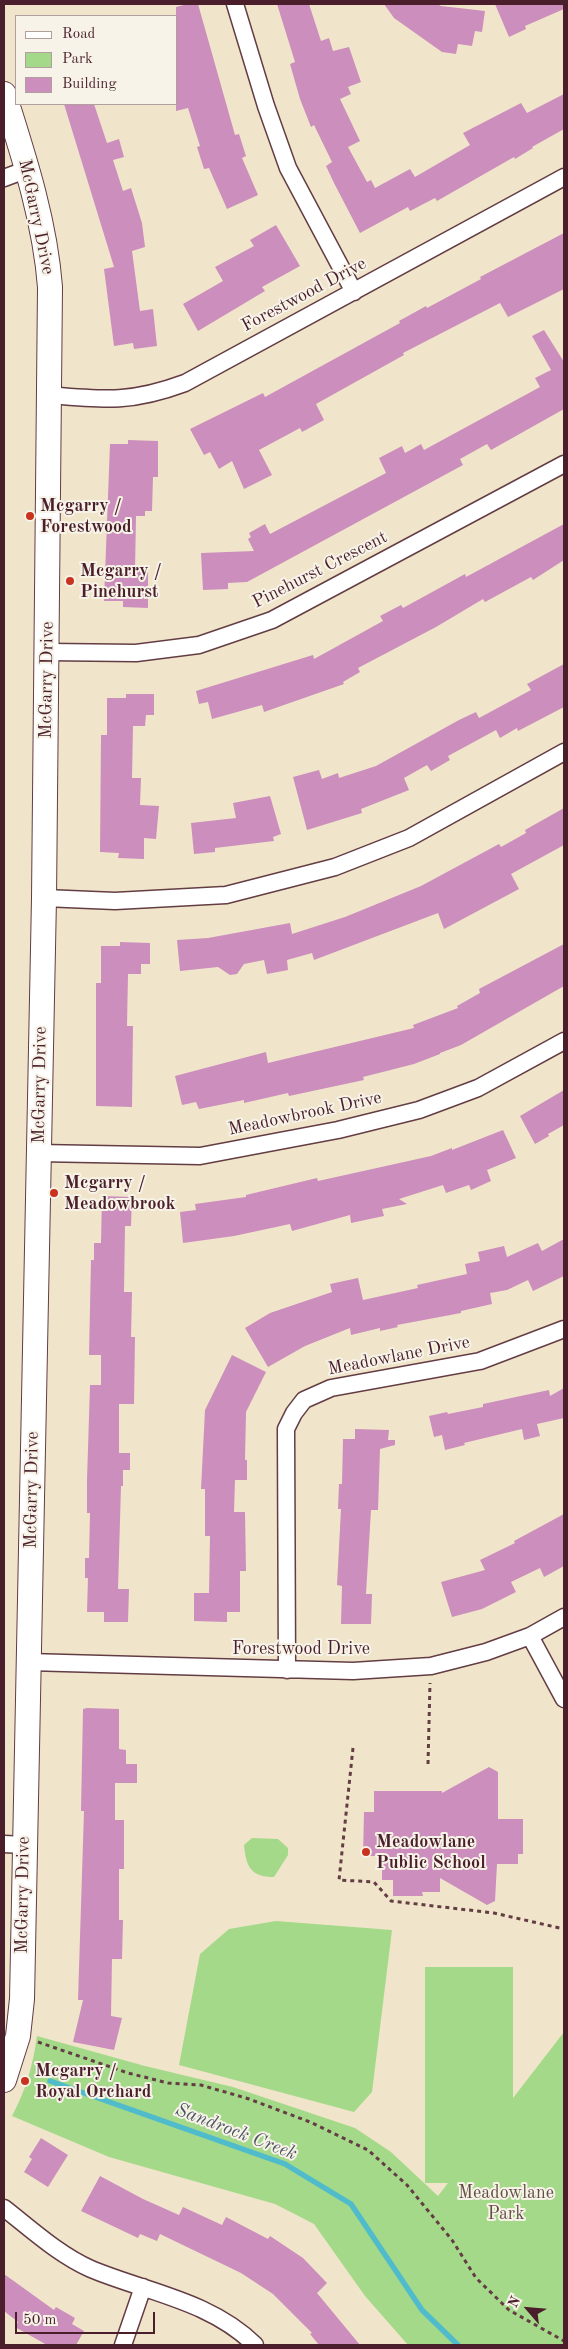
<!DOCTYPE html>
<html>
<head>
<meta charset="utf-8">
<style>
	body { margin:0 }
	#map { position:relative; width:568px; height:2349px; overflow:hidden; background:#f0e5ca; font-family:"Old Standard TT",serif }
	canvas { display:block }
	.frame { position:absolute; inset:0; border:5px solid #4a1f2b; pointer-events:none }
	.legend { position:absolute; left:15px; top:15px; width:162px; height:90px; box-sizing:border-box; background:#f7f3e8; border:1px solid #b29e9c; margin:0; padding:6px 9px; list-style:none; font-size:15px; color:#4a1f2b }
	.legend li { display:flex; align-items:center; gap:10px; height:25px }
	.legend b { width:25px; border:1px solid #b29e9c }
	.north { position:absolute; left:503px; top:2284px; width:50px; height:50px; -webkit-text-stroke:4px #f7f3e8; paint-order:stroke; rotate:297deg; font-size:14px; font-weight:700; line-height:20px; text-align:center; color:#4a1f2b }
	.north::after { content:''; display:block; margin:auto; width:18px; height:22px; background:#4a1f2b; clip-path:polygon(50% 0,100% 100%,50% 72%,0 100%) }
	.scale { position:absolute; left:15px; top:2312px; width:140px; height:22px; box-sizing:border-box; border:2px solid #4a1f2b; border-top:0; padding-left:6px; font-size:15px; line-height:18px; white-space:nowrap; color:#4a1f2b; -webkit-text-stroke:4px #f7f3e8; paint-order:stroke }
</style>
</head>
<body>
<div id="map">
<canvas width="568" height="2349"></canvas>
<div class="frame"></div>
<ul class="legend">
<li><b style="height:6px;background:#fff"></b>Road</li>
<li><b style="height:14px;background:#a5d98a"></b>Park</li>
<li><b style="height:14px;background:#cc8ebc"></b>Building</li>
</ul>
<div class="north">N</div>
<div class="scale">50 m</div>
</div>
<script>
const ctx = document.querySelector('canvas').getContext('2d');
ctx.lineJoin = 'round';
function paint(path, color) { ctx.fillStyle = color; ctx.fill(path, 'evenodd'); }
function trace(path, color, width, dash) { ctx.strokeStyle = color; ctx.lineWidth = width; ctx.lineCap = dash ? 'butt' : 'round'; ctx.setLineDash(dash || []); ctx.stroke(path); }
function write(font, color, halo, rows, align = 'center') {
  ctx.font = font + ' "Old Standard TT",serif'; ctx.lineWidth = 4; ctx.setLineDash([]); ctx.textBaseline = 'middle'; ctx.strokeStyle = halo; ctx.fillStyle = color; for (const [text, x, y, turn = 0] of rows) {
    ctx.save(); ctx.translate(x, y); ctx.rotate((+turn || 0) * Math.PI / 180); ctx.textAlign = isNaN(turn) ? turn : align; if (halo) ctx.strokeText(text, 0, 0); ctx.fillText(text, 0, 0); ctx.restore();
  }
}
const green = new Path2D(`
	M252,1838l26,1 10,9v7l-14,22c-23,0 -28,-10 -30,-32z
	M276,1921l116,9 -20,162 -18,20 -175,-47 21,-111 29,-25z
	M425,1967h88v131l51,-66v313h-156l-43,-49 -51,-72 -39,-20 -166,-47 -97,-41c14,-26 21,-51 25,-80l108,30 88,21 122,41 36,24 47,44 10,-13h-23z`);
const stream = new Path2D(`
	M50,2081l235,83 66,40 71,106 36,35`);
const building = new Path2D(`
	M188,4h10l37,131 4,-1 7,22 -4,2 16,37 -31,14 -18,-41 -5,1 -7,-22 3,-1 -12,-38 -12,3v-104z
	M277,4h32l12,37 8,-3 4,13 16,-4 12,35 -13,5 3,7 -11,5 20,42 -12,6 19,35 4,-2 4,8 35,-19 5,8 55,-32 -7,-12 58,-30 6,10 37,-19v35l-32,18 1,1 -18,11 -1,-2 -77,44 -2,-3 -25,13 -2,-4 -48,26 -26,-50 -8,-17 6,-4 -18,-37 -3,2 -11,-28 -10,-35 5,-2z
	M384,4h53l4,2 44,5 -3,21 -7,-1 -3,15 -14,-2 -2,10 -14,-2 -48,-34z
	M495,4h69v5l-39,17 1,3 -17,8z
	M64,104h30l13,39 12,-4 5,18 -11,3 10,31 8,-3 11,35 3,24 -13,4 8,60 13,-2 4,37 -23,3 -1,-6 -19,3 -10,-77 10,-2z
	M276,225l24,41 -38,21 3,4 -67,40 -15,-27 40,-23 -8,-14 39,-21 -4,-6z
	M564,233v56l-56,28 -8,-14 -97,50 1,2 -88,49 8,16 -22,12 -2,-4 -41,22 13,25 -28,14 -12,-28 -13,8 -9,-17 -6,3 -14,-26 73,-36 2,4 135,-74 -1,-2 27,-15 1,2 54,-29 -1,-2z
	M544,330l20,32v47l-73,41 -4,-6 -27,15 3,6 -216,117 -19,1v6l-25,1 -2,-37 53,-2 -6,-12 3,-2 -2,-4 16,-9 5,10 116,-61 -7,-15 23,-12 3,7 16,-9 3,6 116,-63 -5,-9 16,-8 -19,-34z
	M128,440l30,1v36h-5l-1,34h-7v5h-9l-1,54h13v38l-25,-1v-6h-19l6,-157h18z
	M564,524v36l-31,20 -2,-3 -46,25 -2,-3 -47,28 -78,41 2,4 -17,10 1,2 -80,28 -2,-7 -50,14 -4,-17 -9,2 -3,-13 117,-36 1,4 69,-38 -3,-5 21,-11 2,3 62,-34 1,3z
	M564,664v43l-46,24 -1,-3 -17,10 -4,-8 -48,26 2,4 -19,11 -4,-6 -23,13 5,12 -48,19 1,4 -55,17 -14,-53 26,-7 3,9 16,-6 1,5 37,-12 83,-46 17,-8 3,6 52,-28 -4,-6z
	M126,694h28v21h-8l-1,11h-12l-1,52h9l-1,27 19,1 -3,33 -12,-1v21l-26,-1 1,-5 -19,-1 1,-117h6v-37h19z
	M270,796l11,38 -8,3 1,4 -59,7v4l-21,2 -3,-31 45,-5 -3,-15z
	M564,808v37l-53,29 8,15 -75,40 -6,-16 -124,47 -2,-7 -25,7 1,10 -21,4 -3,-14 -20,4 -7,10 -7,1 -12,-8 -38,4 -3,-31 31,-2 82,-15 2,11 53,-17 76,-31 78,-42 2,3 25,-14 -1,-3z
	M120,942l30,1v21h-9v10h-13l-1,52h6l-1,81 -36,-1v-123h5v-37h19z
	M564,944v42l-103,59 -21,8v1l-26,10 -51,13 1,3 -75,16 -1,-3 -44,10v-3l-45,9 -3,-7 -14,3 -7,-29 91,-24 2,11 146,-35 -1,-3 45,-17 -1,-2 23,-13 -1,-4z
	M564,1090v35l-16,9 1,2 -14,8 -15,-28z
	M503,1130l13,28 -29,12 4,11 -20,9 -2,-5 -23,8 -3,-8 -44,14 8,5 -25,5 2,7 -33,7 -1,-8 -58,16 -2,-7 -56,12 -51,7 -3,-31 16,-2 -1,-6 51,-7v-2l71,-17 1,3 113,-25 21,-8v2z
	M102,1196l30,1 -1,29h-6l-1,66h8l-1,45h4l-1,67h-15v49h11v17h-7v16h-2l-3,103h11l-1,33h-24v-10h-17l1,-34h-3v-20h4l1,-45h-3v-33l3,-95h11v-30h-12l2,-95h3v-17h7z
	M564,1239v37l-31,15 -5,-11 -21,10 -17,3 2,11 -31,7v2l-64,12 1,2 -18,4v-3l-29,7 -1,-7 -45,18 -37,21 -23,-39 25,-15 62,-21 -2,-8 28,-6 5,22 55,-12 -1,-3 50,-11 -2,-10 15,-3 -2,-9 26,-6 3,11 31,-14 4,8z
	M232,1355l34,17 -20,40 -1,48h2v20h-12l-1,32h11l1,59h-6v41h-13v10l-33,-1v-28h15l1,-57h-5v-47h-4l4,-79z
	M564,1388v30l-27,6 3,12 -16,4 -2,-11 -58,14 1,2 -20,5 -3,-15 -8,2 -5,-21 18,-4 1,2 35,-7v-3l66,-14 1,6z
	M355,1429l34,1 -1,10h7v5l-15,4 -2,61h-7l-5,84h6l-1,30h-30l1,-38 -5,-1 4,-76h-3l1,-25h3l1,-45h12z
	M564,1514v52l-20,11 -4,-9 -29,14 5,10 -34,17 -30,8 -11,-35 44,-12 -5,-10 35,-17 -1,-2z
	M87,1708l32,1v40l7,1v14h11v19h-22v37h9v49h-5v51h4l-1,39h-10l-1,57 11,2 -8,32 -41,-8 10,-42h-5l6,-189h-3l2,-102z
	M489,1767l9,5v47h25v35h-5v10h-21l-2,37 -8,4 -47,-27v14h-18l1,4h-30v-16h-11v-24h-19l1,-44h10v-21h68v2z
	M41,2138l27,17 -20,32 -24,-15 8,-13 -3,-2z
	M100,2176l43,23 36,16 4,-8 39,18 4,-8 42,22 2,-3 33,22 24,25 -10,10 43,52h-41l-9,-11 2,-1 -39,-39 -32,-21 -81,-39 -3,7 -17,-7 -2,4 -57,-27z
	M4,2274l50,36 2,-3 19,11 -3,6 12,7 -8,14h-29l-32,-18 3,-5 -14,-11z`);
const path = new Path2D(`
	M353,1748l-14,132 35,2 17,19 103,12 70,16
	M428,1764l2,-81
	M38,2042l90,31 40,10 33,2 48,14 61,23 58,28 39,35 45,55 24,38 33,32 55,31`);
const street = new Path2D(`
	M235,4l31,102 22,62 66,124
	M4,178l24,-9
	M49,395c56,5 82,8 136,-12l379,-206
	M47,652l89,1 63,-8 73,-25 292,-156
	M44,898l71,3 111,-6 109,-28 74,-29 155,-86
	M38,1153l162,3 138,-26 81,-20 59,-22 86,-47
	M530,1636l34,63
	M28,1662l325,9 78,-5 55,-14 44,-16 34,-19
	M287,1670l-1,-241 8,-16 10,-13 27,-12 149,-27 84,-32
	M4,1844l20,1
	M4,2208c27,21 55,47 87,61 55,23 120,32 164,76
	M123,2345l20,-58`);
const secondary = new Path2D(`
	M4,94c20,63 41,127 46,193l-6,611 -22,1101 -4,37 -14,44`);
const markers = [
	[30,516,5,"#c8321e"],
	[70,581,5,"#c8321e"],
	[54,1193,5,"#c8321e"],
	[366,1852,5,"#c8321e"],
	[25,2081,5,"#c8321e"]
];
const streetNames = [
	["McGarry Drive",36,217,78],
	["Forestwood Drive",304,295,-28],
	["Pinehurst Crescent",320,570,-27],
	["McGarry Drive",47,680,-89],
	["McGarry Drive",40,1085,-89],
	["Meadowbrook Drive",305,1114,-12],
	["Meadowlane Drive",399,1356,-11],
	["McGarry Drive",32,1490,-89],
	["Forestwood Drive",301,1649],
	["McGarry Drive",23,1895,-89]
];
const poiNames = [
	["Mcgarry /",40,506],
	["Forestwood",40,527],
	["Mcgarry /",80,571],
	["Pinehurst",80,592],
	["Mcgarry /",64,1183],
	["Meadowbrook",64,1204],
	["Meadowlane",376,1842],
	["Public School",376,1863],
	["Mcgarry /",35,2071],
	["Royal Orchard",35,2092]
];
const parkNames = [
	["Meadowlane",506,2193],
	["Park",506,2214]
];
const waterNames = [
	["Sandrock Creek",236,2132,21]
];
paint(green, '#a5d98a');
trace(stream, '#50bccb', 5.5);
paint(building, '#cc8ebc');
trace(street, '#633d43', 19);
trace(secondary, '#633d43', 26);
trace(path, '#633d43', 3, [4, 4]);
trace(street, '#fff', 16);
trace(secondary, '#fff', 24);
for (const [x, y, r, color] of markers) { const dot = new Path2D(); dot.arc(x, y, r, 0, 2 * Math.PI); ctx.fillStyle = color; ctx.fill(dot); trace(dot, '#f7f3e8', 2); }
write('18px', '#4a1f2b', '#f7f3e8', streetNames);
write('bold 18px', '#4a1f2b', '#f7f3e8', poiNames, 'left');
write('18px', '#614e43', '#f7f3e8', parkNames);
write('italic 19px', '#4c5663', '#f7f3e8', waterNames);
</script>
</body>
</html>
